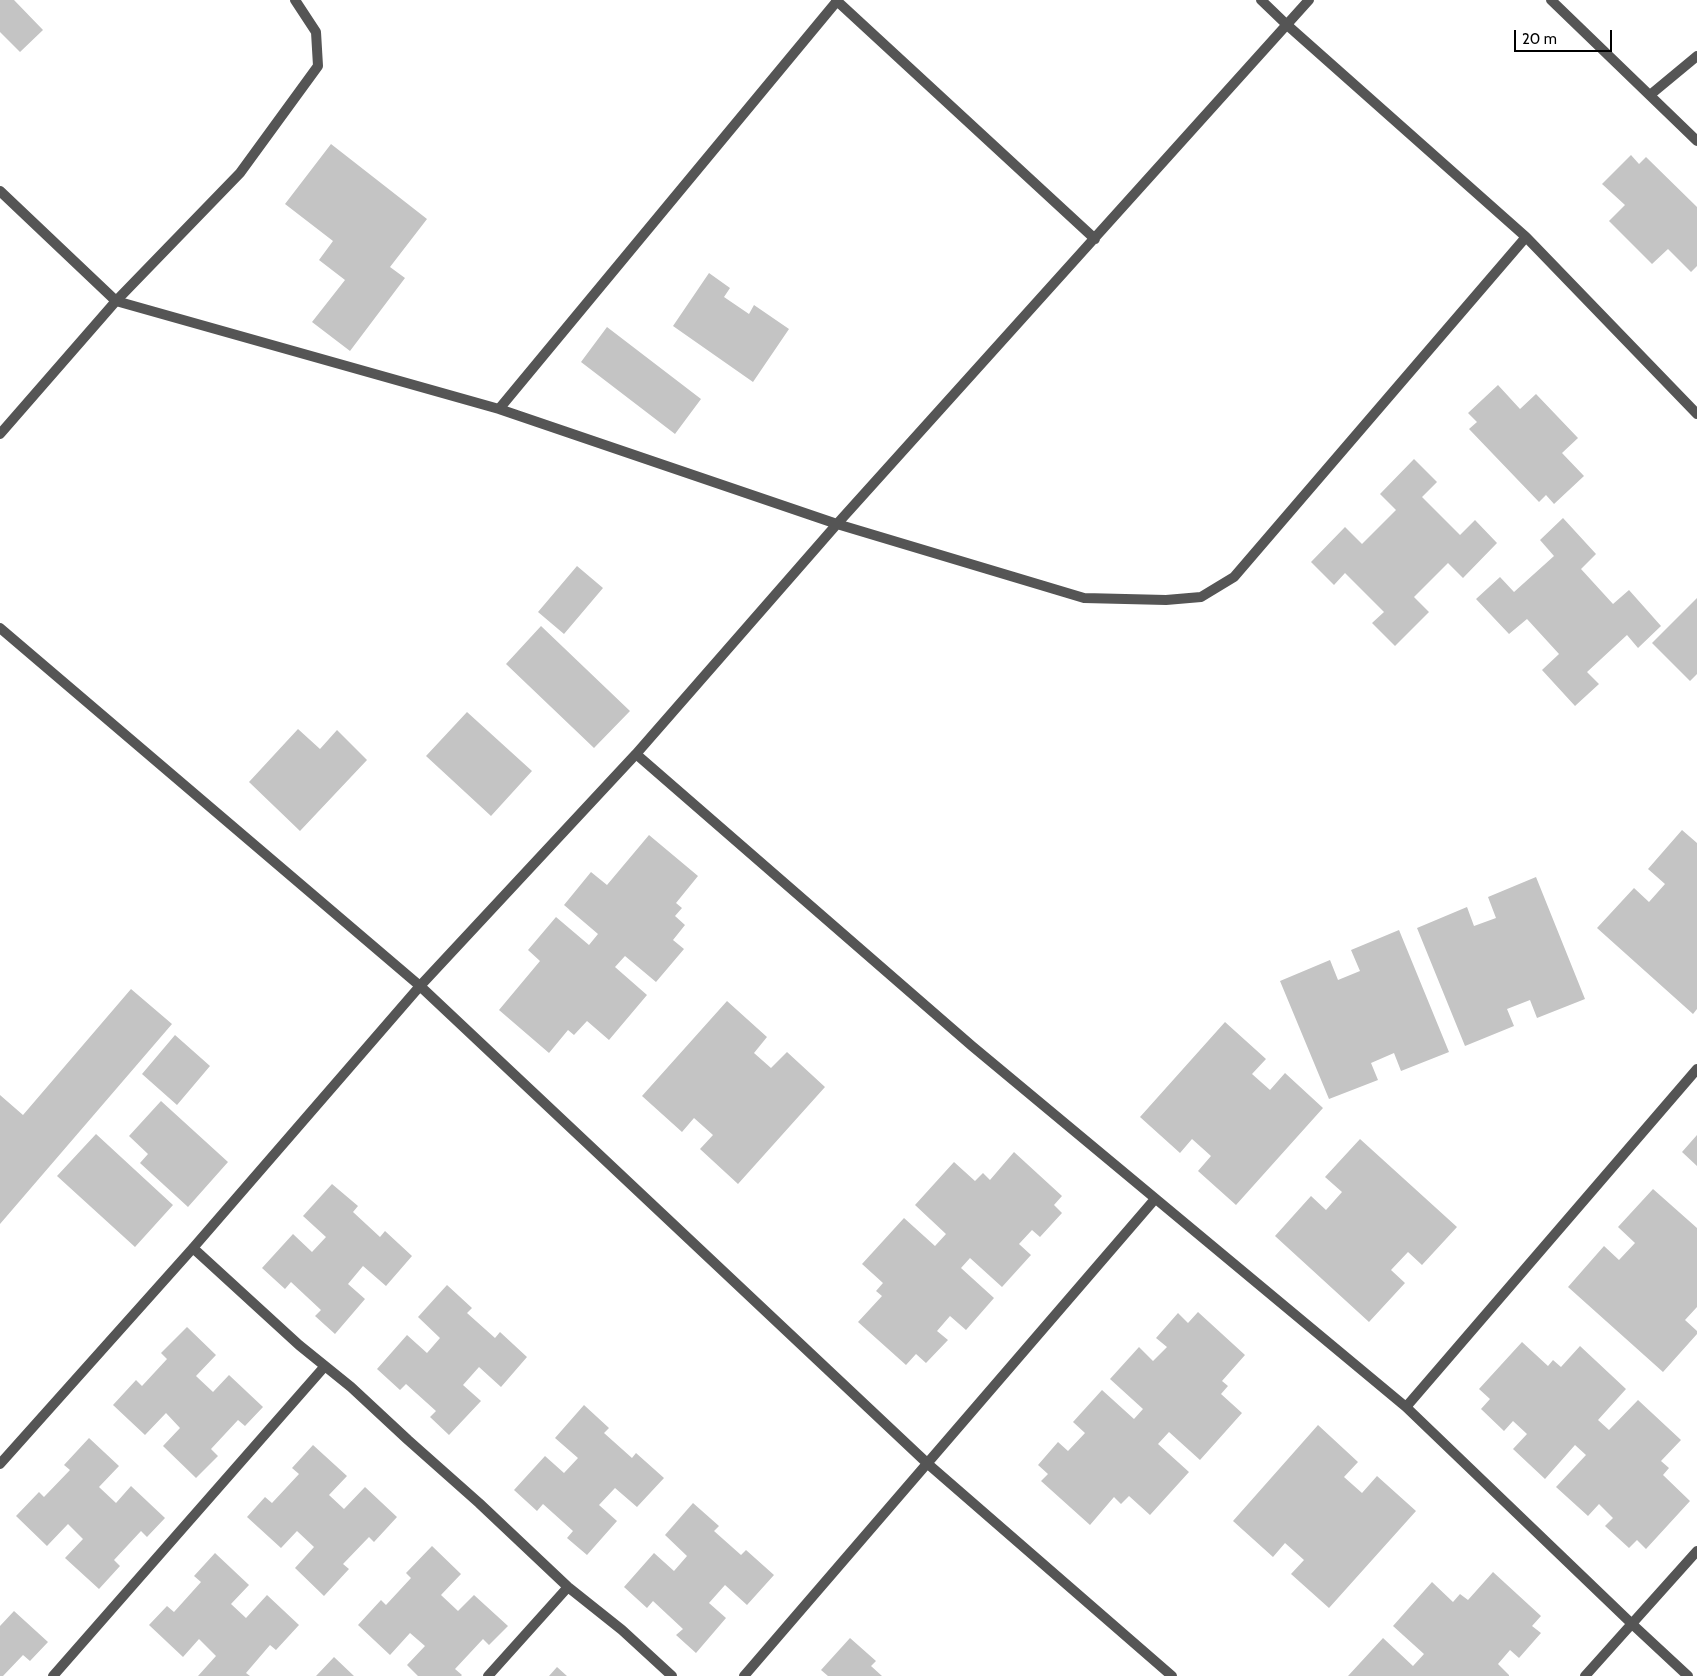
<!DOCTYPE html>
<html>
<head>
<meta charset="utf-8">
<style>
	body { margin:0 }
	#map { position:relative; width:1697px; height:1676px; overflow:hidden; background:#fff; font-family:Cabin,sans-serif }
	canvas { display:block }
	.scale { position:absolute; left:1514px; top:30px; width:98px; height:22px; box-sizing:border-box; border:2px solid #000; border-top:0; padding-left:6px; font-size:15px; line-height:18px; white-space:nowrap; color:#000; -webkit-text-stroke:4px #fff; paint-order:stroke }
</style>
</head>
<body>
<div id="map">
<canvas width="1697" height="1676"></canvas>
<div class="scale">20 m</div>
</div>
<script>
const ctx = document.querySelector('canvas').getContext('2d');
ctx.lineJoin = 'round';
function paint(path, color) { ctx.fillStyle = color; ctx.fill(path, 'evenodd'); }
function trace(path, color, width, dash) { ctx.strokeStyle = color; ctx.lineWidth = width; ctx.lineCap = dash ? 'butt' : 'round'; ctx.setLineDash(dash || []); ctx.stroke(path); }
const building = new Path2D(`
	M0,0h14l29,30 -23,22 -20,-20z
	M331,144l96,75 -37,48 15,11 -55,73 -38,-29 33,-42 -26,-20 14,-19 -48,-37z
	M1631,155l8,9 7,-7 51,50v59l-6,6 -23,-23 -16,15 -43,-43 16,-16 -23,-21z
	M709,273l21,15 -6,9 25,17 5,-9 35,24 -36,53 -80,-56z
	M607,327l94,72 -26,35 -94,-72z
	M1498,385l22,24 16,-15 42,44 -16,15 22,23 -30,28 -8,-9 -7,7 -70,-73 8,-7 -9,-9z
	M1414,459l23,23 -15,15 38,38 15,-15 22,23 -34,35 -15,-15 -34,34 15,15 -34,34 -23,-23 12,-11 -39,-39 -11,12 -23,-23 34,-35 17,17 34,-34 -16,-16z
	M1563,518l33,36 -15,15 32,35 16,-14 32,36 -23,22 -11,-13 -40,37 12,12 -24,22 -33,-36 17,-16 -32,-35 -18,15 -33,-35 24,-22 14,15 40,-36 -14,-16z
	M577,566l26,22 -39,46 -26,-22z
	M1697,598v76l-7,7 -38,-38z
	M541,626l89,85 -36,37 -88,-84z
	M467,712l65,59 -41,45 -65,-60z
	M298,729l22,20 17,-19 30,30 -67,71 -51,-49z
	M1682,830l15,13v166l-4,5 -96,-86 37,-40 15,14 16,-18 -17,-15z
	M649,835l49,41 -22,27 6,5 -7,8 10,9 -12,15 11,9 -28,33 -31,-26 -10,11 32,28 -38,45 -22,-19 -13,14 -6,-5 -19,23 -50,-43 41,-49 -12,-11 28,-33 33,28 9,-11 -34,-29 27,-33 16,13z
	M1536,877l49,122 -48,19 -7,-18 -23,9 7,17 -49,20 -48,-118 50,-21 7,19 22,-8 -8,-21z
	M1399,930l50,122 -48,19 -7,-18 -23,10 7,17 -49,19 -49,-118 50,-21 8,20 22,-9 -9,-21z
	M131,989l41,35 -172,200v-129l23,20z
	M727,1001l40,36 -13,16 17,15 16,-16 38,35 -87,97 -38,-35 13,-14 -19,-17 -12,14 -40,-36z
	M1225,1022l41,37 -14,15 18,16 15,-17 38,35 -87,97 -38,-34 13,-15 -19,-17 -12,14 -40,-36z
	M175,1035l35,31 -33,39 -35,-31z
	M161,1101l67,61 -40,45 -48,-44 8,-9 -19,-18z
	M96,1134l77,71 -38,42 -78,-71z
	M1697,1135v31l-15,-14z
	M1360,1139l97,88 -35,38 -14,-13 -17,18 14,13 -36,39 -94,-86 36,-40 15,14 16,-18 -17,-15z
	M1014,1152l48,44 -8,9 8,8 -22,24 -8,-7 -13,14 12,11 -29,32 -32,-29 -9,10 33,30 -28,32 -16,-14 -13,15 11,9 -22,23 -10,-9 -10,11 -48,-43 24,-26 -6,-5 7,-8 -21,-19 42,-46 31,28 11,-12 -31,-29 39,-43 21,19 8,-8 7,7z
	M332,1184l26,22 -5,6 27,25 5,-6 27,25 -26,30 -23,-20 -15,18 17,15 -30,35 -20,-18 6,-6 -30,-28 -6,7 -23,-21 31,-34 19,18 14,-15 -23,-21z
	M1653,1189l44,39v79l-12,13 12,11v3l-34,38 -95,-85 36,-41 15,14 16,-17 -17,-16z
	M447,1285l25,23 -5,5 28,25 5,-6 27,25 -26,30 -22,-20 -16,18 18,16 -32,34 -19,-18 6,-6 -30,-27 -6,6 -23,-21 30,-34 20,18 13,-15 -22,-21z
	M1198,1312l47,43 -23,26 6,5 -7,8 21,19 -42,47 -31,-28 -11,12 31,28 -39,43 -21,-19 -8,8 -7,-7 -24,28 -49,-44 7,-7 -10,-9 20,-23 10,9 17,-18 -12,-11 29,-32 32,29 9,-10 -33,-30 29,-32 14,14 14,-14 -11,-9 22,-25 10,10z
	M187,1327l29,28 -20,21 17,16 16,-17 34,32 -18,19 -7,-6 -27,29 7,7 -22,22 -33,-32 17,-18 -14,-15 -21,22 -32,-30 23,-25 6,6 25,-27 -6,-6z
	M1522,1342l26,24 5,-6 8,7 19,-21 46,43 -28,31 11,10 29,-30 43,40 -20,21 8,7 -6,7 27,26 -44,48 -9,-9 -8,8 -24,-22 8,-8 -14,-14 -11,12 -32,-29 30,-32 -11,-10 -30,34 -32,-30 14,-15 -14,-13 -9,10 -23,-22 9,-10 -11,-10z
	M584,1405l25,23 -5,5 28,25 4,-5 28,25 -27,29 -22,-19 -16,17 18,16 -30,34 -20,-17 6,-7 -30,-27 -6,7 -23,-21 31,-34 19,17 14,-15 -23,-20z
	M1318,1425l40,37 -14,15 18,16 15,-17 39,35 -87,97 -38,-34 13,-14 -19,-17 -12,14 -40,-36z
	M89,1438l30,28 -20,21 17,16 15,-17 34,32 -18,19 -6,-6 -27,29 6,6 -21,23 -34,-31 18,-19 -15,-15 -21,22 -31,-30 23,-24 5,5 26,-27 -6,-5z
	M313,1445l34,31 -18,19 15,14 21,-22 32,30 -23,25 -5,-5 -26,27 6,5 -25,27 -29,-28 19,-21 -17,-16 -16,17 -34,-31 18,-20 7,6 27,-29 -7,-6z
	M693,1503l26,23 -5,5 27,24 5,-5 28,25 -27,30 -22,-20 -16,18 17,15 -30,35 -20,-18 7,-6 -30,-28 -6,7 -23,-21 30,-34 20,18 13,-15 -22,-21z
	M432,1546l29,28 -20,21 17,16 16,-16 34,31 -19,19 -6,-6 -28,30 7,6 -1,1h-43l-11,-11 18,-19 -15,-13 -20,22 -32,-30 23,-25 5,5 25,-27 -5,-5z
	M215,1553l34,32 -18,19 15,14 21,-23 32,30 -23,25 -6,-5 -24,28 4,3h-52l18,-20 -17,-17 -16,18 -34,-32 18,-19 7,6 27,-30 -7,-6z
	M1493,1572l48,44 -9,10 9,7 -22,25 -9,-8 -12,14 11,11v1h-161l35,-38 30,28 11,-12 -31,-28 39,-44 21,20 7,-8 8,6z
	M14,1611l34,31 -18,19 -7,-6 -20,21h-3v-50z
	M850,1638l26,23 -5,5 11,10h-54l-7,-6z
	M334,1657l20,19h-38z
	M557,1667l10,9h-18z`);
const minor = new Path2D(`
	M836,0l259,239
	M1261,0l25,24 240,213 171,177
	M1551,0l146,141
	M1650,95l47,-39
	M0,191l116,110 383,108 338,115 247,74 82,2 35,-3 33,-20 292,-340
	M499,409l338,-408
	M0,434l116,-133 124,-128 78,-107 -2,-34 -21,-32
	M0,628l420,358 508,478 244,212
	M636,754l336,292 434,361 225,216 57,53
	M193,1248l106,97 52,42 57,53 71,63 89,84 54,43 50,46
	M1406,1407l291,-338
	M0,1464l193,-216 227,-262 216,-232 201,-230 472,-524
	M53,1676l272,-310
	M488,1676l80,-89
	M744,1676l411,-477
	M1585,1676l112,-125`);
paint(building, '#c4c4c4');
trace(minor, '#555', 10);
</script>
</body>
</html>
